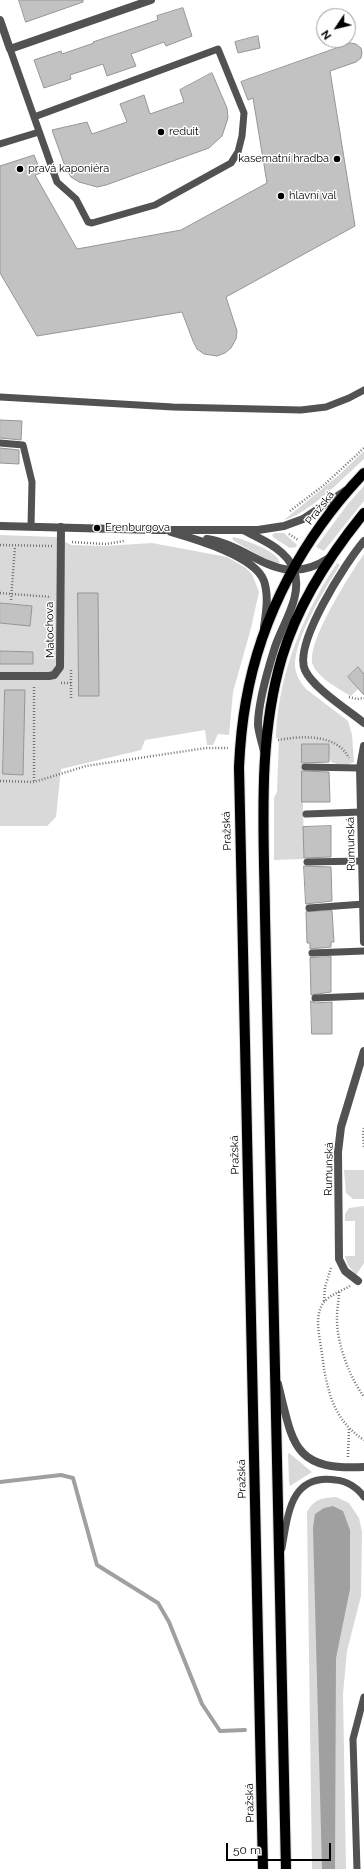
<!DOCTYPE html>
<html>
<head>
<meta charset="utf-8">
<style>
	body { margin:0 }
	#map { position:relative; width:364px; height:1869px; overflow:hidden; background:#fff; font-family:Raleway,sans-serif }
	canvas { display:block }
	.north { position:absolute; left:316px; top:8px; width:40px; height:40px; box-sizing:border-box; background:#fff; border:1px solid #999; border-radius:50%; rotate:235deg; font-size:11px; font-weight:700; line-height:16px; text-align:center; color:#000 }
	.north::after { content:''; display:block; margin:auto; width:14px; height:18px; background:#000; clip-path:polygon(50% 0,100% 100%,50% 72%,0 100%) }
	.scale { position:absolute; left:226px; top:1843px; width:105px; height:18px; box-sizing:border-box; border:2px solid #000; border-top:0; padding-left:5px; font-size:12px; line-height:14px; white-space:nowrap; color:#000; -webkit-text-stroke:3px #fff; paint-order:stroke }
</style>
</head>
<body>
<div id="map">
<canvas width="364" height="1869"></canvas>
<div class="north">N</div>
<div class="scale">50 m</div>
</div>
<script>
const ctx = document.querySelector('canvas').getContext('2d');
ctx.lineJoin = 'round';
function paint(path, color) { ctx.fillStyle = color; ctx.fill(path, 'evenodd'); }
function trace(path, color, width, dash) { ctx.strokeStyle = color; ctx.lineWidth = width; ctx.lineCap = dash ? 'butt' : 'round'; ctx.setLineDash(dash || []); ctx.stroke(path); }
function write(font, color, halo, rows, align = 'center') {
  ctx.font = font + ' Raleway,sans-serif'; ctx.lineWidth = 3; ctx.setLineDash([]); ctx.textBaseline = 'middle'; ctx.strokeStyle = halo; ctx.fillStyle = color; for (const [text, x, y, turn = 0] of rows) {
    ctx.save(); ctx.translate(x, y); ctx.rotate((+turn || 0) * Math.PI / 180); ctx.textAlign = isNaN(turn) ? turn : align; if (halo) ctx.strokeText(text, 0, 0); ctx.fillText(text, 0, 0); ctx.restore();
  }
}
const green = new Path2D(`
	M364,451v8c-19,17 -55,55 -80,61l55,-45z
	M364,486v15l-40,50 -8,-4 31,-42z
	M275,533h9l13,12 -1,2 -6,1 -16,-10 -2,-3z
	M0,535l56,2 15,8 34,1 47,-3 75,14 19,11 6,6 7,18 -8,36 -18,64 -4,43 -11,-1 -5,11h-6l-2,-15 -60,10 -4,10 -80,19 -5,48 -9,9h-47z
	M234,537c11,3 44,14 46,26l-2,1 -11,-4 -33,-19 -2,-3z
	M364,554v141l-6,-6 -7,7c-12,-7 -33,-18 -38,-31 -8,-21 38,-92 51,-111z
	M337,563l3,2c-15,24 -46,73 -45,102 1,8 5,15 11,22l42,32 4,14 2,27c-7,4 -16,3 -23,0l-2,-6v-12l-27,1 2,114 -30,1v-62l3,-6 2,-54h-3v-5c3,-60 28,-121 61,-170z
	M344,1170h20v29h-11l-7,-6z
	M364,1206v57l-7,11h-2l-7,-9 -3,-9h10v-35h-10v-7l4,-6z
	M289,1453l23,19 -22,14 -1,-4 -1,-28z
	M336,1497l13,6 10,15 3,14 -1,64 -14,55 -4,43 3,175h-34l-5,-357c7,-13 15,-14 29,-15z`);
const water = new Path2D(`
	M333,1506l10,5 7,19v59l-14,69 -1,211h-13l-9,-341 2,-14 9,-6z`);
const stream = new Path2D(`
	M0,1482l61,-7 12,3 24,87 61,38 11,19 33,82 18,27 25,-1`);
const building = new Path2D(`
	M19,0h64v2l-57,20z
	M183,8l9,28 -26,10 -2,-4 -33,12 5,12 -29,10 -4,-12 -33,11 1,4 -27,9 -10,-28 27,-9 1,3 32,-11 -1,-1 65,-22 -1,-4z
	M258,36l2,12 -22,5 -3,-11z
	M351,43l5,1 5,4 1,5 -1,5 -5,4 -26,9 25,155 -129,71 11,34 -1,8 -5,9 -6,5 -8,3 -13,-2 -7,-5 -4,-8 -11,-29 -145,24 -37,-63v-107l34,-11 7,18 -6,2 42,74 104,-19 86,-47 -14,-85 -5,2 -7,-18z
	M212,73l15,35 1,10 -6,18 -13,12 -103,37 -9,2 -18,-5 -8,-5 -5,-8 -14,-39 35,-8 5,12 35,-12 -7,-18 24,-9 6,19 34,-12 -4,-12z
	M0,420l22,1 -1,19 -21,-2z
	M0,448l19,2v14l-19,-1z
	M78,593h20l1,103h-20z
	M0,603l32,3 -2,20 -30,-3z
	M0,651l33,1v12h-33z
	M358,667l6,7v21l-16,-18z
	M5,690h20l-2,85 -20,-1z
	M302,744h27v18l-27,1z
	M302,771l27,1 1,30h-28z
	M331,826v31l-27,1 -1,-31z
	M304,866l27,1 1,34 -26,3z
	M332,911l2,31h-3v5l-21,2v-6h-3l-1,-31z
	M331,957v35l-20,3 -1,-37z
	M311,1001l4,2 17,-1v32h-20z`);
const path = new Path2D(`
	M290,511l34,-26 40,-37
	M289,534l9,6
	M72,542l34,2 18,-3
	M0,545l52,1
	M0,593l51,4
	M11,600l4,-54
	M71,670v29
	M61,683h10
	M34,687v95
	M349,697l8,2 7,-1
	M278,740c23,-4 58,-7 71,18
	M0,781l34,1 52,-16 120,-18h22
	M364,1128l-1,5 1,16
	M350,1286c-9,5 -23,10 -28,19 -7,13 -3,28 -1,42 5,37 9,71 43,93
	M339,1292c0,8 -2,16 -2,24 -1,26 12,60 27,81
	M324,1301l1,-14 6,-19
	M348,1457l1,-29`);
const service = new Path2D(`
	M10,49l24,68
	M218,49l26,64 -2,23 -4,16 -7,11 -76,42 -63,18 -4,-1 -12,-23 -19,-17 -23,-65z
	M0,144l39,-12
	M0,397l173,10 128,3 25,-3 23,-9 15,-8
	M0,443l23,2 9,37 -1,44
	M305,767l55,1
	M306,814l55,-2
	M307,862l55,-1
	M309,908l55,-4
	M312,953l52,-2
	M315,998l49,-2
	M282,1548c6,-33 8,-75 54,-68 11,1 22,8 28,17
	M357,1869l-4,-130 11,-42`);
const minor = new Path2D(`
	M0,20l10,29 141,-49
	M0,526l155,4h103l26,-4 19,-7 42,-28
	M245,531c18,9 42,19 49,39 9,26 -11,53 -19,77 -7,22 -17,55 -17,78 1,9 4,18 6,26
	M171,532c24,7 84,24 93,49 5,15 2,32 0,46
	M207,539c46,7 72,52 122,19
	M364,541c-18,21 -71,103 -59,129 8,18 43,40 59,53
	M0,676h49l5,-1 6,-8 1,-140
	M364,746l-4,22 4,174
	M358,1281l-13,-10 -6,-12 -1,-107 3,-25 23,-76
	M278,1384c15,59 14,87 86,83`);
const primary = new Path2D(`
	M263,1869l-24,-1102c1,-22 3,-44 7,-66 15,-86 58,-165 118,-228
	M286,1869l-21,-953c-1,-86 -8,-175 17,-259 16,-53 47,-101 82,-144`);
const markers = [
	[161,132,4,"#000"],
	[337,159,4,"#000"],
	[20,169,4,"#000"],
	[281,196,4,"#000"],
	[97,528,4,"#000"]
];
const poiNames = [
	["reduit",169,132],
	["kasematní hradba",329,159,"right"],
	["pravá kaponiéra",28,169],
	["hlavní val",289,196],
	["Erenburgova",105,528]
];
const streetNames = [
	["Pražská",320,508,-52],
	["Matochova",50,630,-91],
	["Pražská",227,831,-92],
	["Rumunská",351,844,-91],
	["Pražská",235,1155,-91],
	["Rumunská",329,1169,-89],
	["Pražská",242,1479,-91],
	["Pražská",250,1803,-91]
];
paint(green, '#d9d9d9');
paint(water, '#a0a0a0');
trace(stream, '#a0a0a0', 4);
paint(building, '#c2c2c2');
trace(building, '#969696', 1);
trace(primary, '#dbdbdb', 12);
trace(path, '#747474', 2.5, [1, 2]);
trace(service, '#525252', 7);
trace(minor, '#525252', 8);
trace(primary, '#000', 10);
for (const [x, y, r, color] of markers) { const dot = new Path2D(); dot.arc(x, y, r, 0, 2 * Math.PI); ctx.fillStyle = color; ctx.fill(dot); trace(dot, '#fff', 1.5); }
write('11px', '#000', '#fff', poiNames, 'left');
write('11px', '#000', '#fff', streetNames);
</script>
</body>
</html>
